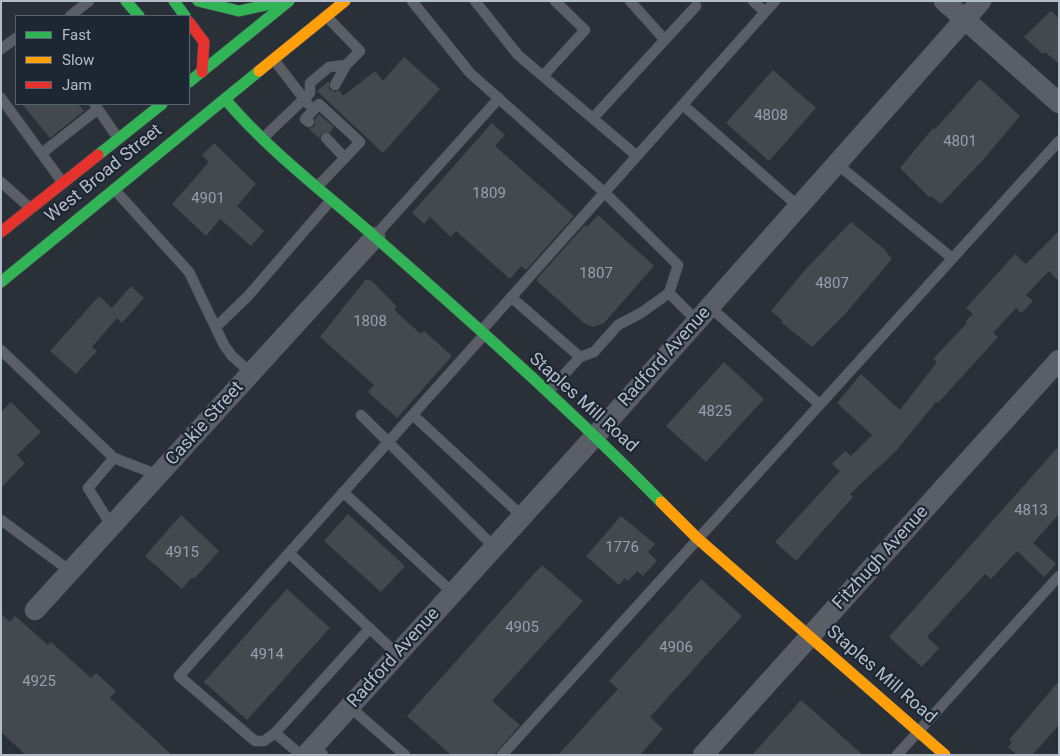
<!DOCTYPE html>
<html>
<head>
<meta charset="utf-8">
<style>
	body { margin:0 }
	#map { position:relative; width:1060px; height:756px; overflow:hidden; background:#2a3038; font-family:Roboto,sans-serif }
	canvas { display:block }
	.frame { position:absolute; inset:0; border:2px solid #b4bcc9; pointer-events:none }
	.legend { position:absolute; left:15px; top:15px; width:175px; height:90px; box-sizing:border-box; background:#1d2633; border:1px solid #59626f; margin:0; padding:6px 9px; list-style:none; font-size:15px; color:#b4bcc9 }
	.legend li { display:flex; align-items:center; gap:10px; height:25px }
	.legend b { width:25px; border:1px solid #59626f }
</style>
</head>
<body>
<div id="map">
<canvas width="1060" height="756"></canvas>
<div class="frame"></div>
<ul class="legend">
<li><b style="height:6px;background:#30b455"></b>Fast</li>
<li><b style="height:6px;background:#ff9f0a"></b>Slow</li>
<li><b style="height:6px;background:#e5322d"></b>Jam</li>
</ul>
</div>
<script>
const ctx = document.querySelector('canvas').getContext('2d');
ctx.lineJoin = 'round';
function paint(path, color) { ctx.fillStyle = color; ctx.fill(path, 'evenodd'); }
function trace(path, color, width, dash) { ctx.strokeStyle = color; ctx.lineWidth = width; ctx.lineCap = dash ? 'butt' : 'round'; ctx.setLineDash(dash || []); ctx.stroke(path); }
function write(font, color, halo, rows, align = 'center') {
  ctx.font = font + ' Roboto,sans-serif'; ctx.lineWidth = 4.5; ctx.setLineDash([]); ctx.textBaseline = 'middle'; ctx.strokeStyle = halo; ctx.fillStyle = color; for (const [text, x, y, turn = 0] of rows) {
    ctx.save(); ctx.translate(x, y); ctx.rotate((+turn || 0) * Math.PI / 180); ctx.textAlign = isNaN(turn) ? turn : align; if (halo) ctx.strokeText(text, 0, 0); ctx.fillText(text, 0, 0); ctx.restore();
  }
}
const building = new Path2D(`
	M1051,11l8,7v46l-14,-12 -2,2 -19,-17z
	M404,57l36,32 -57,64 -66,-62 12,-10v8l6,3 4,-2 4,6 32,-25 8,10z
	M773,70l43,38 -47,53 -43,-38z
	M980,79l40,37 -38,45 -41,43 -10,-8 -2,1 -29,-29 33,-40 2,1z
	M22,104h56l6,7 -34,27z
	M319,114l15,13 -4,6h-8l-3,5 -10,-9 6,-3v-7z
	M492,123l13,12 -10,11 79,70 -48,54 -5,-4 -11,13 -54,-48 -5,6 -21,-20 -6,7 -12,-11z
	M214,143l42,41 -19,22 27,25 -13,15 -31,-27 -14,17 -34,-32 37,-42 -7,-7z
	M598,215l56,51 -50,57 -11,4 -9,-4 -48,-43 49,-55 2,2z
	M851,222l33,27 8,10 -47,55 -33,33 -31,-25 2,-1 -12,-10 34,-41z
	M1059,231v50l-10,-10 -23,24 7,6 -12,12 -5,-5 -23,25 5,4 -60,66 -2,-1 -40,49 -46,43 3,3 -57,64 -21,-19 65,-71 -8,-7 13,-13 6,5 21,-21 -35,-32 24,-29 39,36 37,-48 -4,-3 34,-36 -1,-2 7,-7 -7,-6 49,-54 11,10z
	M366,279l7,3 24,25 -3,3 27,24 3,-3 28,25 -55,62 -29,-26 6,-7 -54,-48z
	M131,286l13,12 -22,25 -5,-5 -25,29 5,4 -21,23 -26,-23 49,-55 13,12z
	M724,362l40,37 -58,63 -40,-36z
	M11,402l30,30 -24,23 8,8 -24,25v-76z
	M1059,446v68l-26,29 23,21 -12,13 -27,-26 -26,28 -6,-5 -58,63 12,11 -17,19 -33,-30z
	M348,514l57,52 -24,26 -57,-51z
	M181,515l38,36 -25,28 -2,-2 -10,12 -37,-33z
	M621,516l34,28 -7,8 9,9 -14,15 -6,-5 -9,10 -3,-3 -6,7 -33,-29z
	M542,565l41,36 -91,100 28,24 -26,30h-43l-44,-39z
	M701,579l41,37 -92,101 13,12 -23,26h-82l60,-66 -9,-8z
	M287,589l43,39 -83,92 -43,-38z
	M1,614l9,8 5,-6 33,29 3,-3 40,36 5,-5 20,18 -6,7 62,57h-146l-25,-23z
	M1059,681v44l-27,30h-15l-9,-8 4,-5 -3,-2z
	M801,700l62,55h-111z`);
const lane = new Path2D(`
	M412,1l58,72 135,120 73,72 -9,28 28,28
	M475,1l43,54 119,101
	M630,1l35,39
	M753,1l12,11
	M70,16l19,-15
	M327,17l33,34 -14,14 -11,20
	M1,49l15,-11
	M274,60l34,44
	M543,76l42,-46 -30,-29
	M1,98l62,85
	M95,105l23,33
	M683,105l116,102
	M593,118l103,-112
	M309,122l-4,-3 14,-15 41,38 -42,44
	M326,138l19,20
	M262,139l48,-46v-10l19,-16 17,-2
	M42,153l56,-44
	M837,164l115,94
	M1,182l29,26
	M114,189l75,83 35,73 8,11 19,17
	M375,236l124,-138
	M511,297l69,60 14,-5 24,-27 23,-12 28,-20
	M710,307l109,97
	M216,327l32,-31 83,-96
	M482,330l293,-329
	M1,350l113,108 44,17
	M549,391l31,-34
	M361,415l133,132
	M413,415l109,101
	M343,492l110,101
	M1,520l69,51
	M111,525l-23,-37 26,-30
	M289,553l108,101
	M350,707l55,48
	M275,733l95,-105
	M314,746l9,9
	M301,755l-26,-22 -11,8h-9l-76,-65 304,-340
	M502,755l557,-614
	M897,755l162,-179`);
const street = new Path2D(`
	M944,1l115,102
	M35,610l340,-373
	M306,755l290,-320 385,-434
	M703,755l356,-395`);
const fast = new Path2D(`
	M126,1l13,15
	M174,1l11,15
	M198,1l41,10 41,-9
	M189,82l100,-81
	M225,99c44,52 99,93 150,138 98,86 195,172 286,265
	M98,155l64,-51
	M1,282l258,-211`);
const slow = new Path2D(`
	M259,71l86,-70
	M661,502l36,36 248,217`);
const jam = new Path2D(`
	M189,22l15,20 -2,30
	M1,232l97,-77`);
const numberNames = [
	["4808",771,116],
	["4801",960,142],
	["1809",489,194],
	["4901",208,199],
	["1807",596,274],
	["4807",832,284],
	["1808",370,322],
	["4825",715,412],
	["4813",1031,511],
	["1776",622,548],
	["4915",182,553],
	["4905",522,628],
	["4906",676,648],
	["4914",267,655],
	["4925",39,682]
];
const streetNames = [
	["West Broad Street",104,174,-39],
	["Radford Avenue",665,357,-48],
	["Staples Mill Road",583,403,42],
	["Caskie Street",205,424,-48],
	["Fitzhugh Avenue",881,558,-48],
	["Radford Avenue",394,658,-48],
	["Staples Mill Road",881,675,41]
];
paint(building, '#444950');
trace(lane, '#484c53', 11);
trace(street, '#484c53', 21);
trace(fast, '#484c53', 12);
trace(slow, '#484c53', 12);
trace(jam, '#484c53', 12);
trace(lane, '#5a5e66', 10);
trace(street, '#5a5e66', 20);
trace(fast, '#30b455', 11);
trace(slow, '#ff9f0a', 11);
trace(jam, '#e5322d', 11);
write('15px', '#989fab', null, numberNames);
write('18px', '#b4bcc9', '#1d2633', streetNames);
</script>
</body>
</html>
